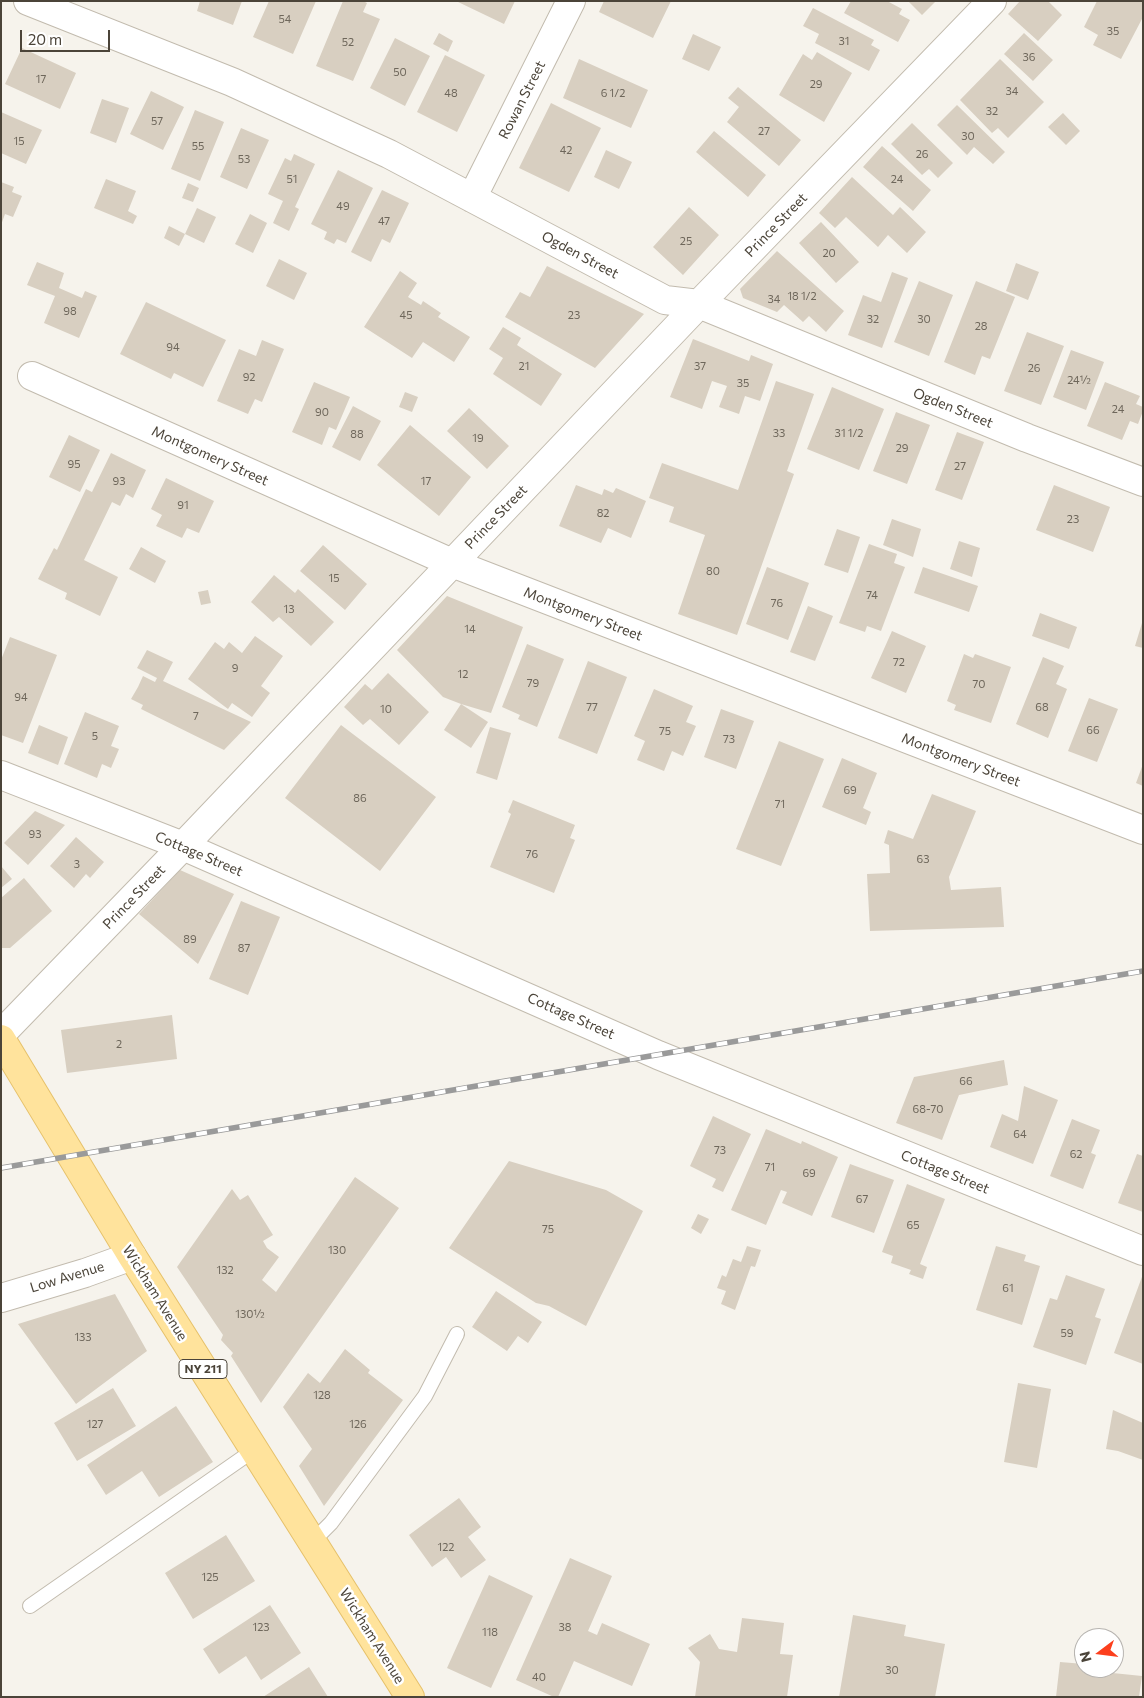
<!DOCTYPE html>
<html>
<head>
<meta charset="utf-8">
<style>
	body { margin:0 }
	#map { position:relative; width:1144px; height:1698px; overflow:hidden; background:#f6f3ec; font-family:Commissioner,sans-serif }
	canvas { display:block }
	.frame { position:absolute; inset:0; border:2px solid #4b4439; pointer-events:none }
	.north { position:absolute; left:1074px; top:1628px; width:50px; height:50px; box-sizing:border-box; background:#fff; border:1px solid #b7b4b0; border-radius:50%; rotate:255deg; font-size:14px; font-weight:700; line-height:20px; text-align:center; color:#4b4439 }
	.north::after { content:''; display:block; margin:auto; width:18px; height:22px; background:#fc3f1d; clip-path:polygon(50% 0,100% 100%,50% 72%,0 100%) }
	.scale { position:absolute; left:20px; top:30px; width:90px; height:22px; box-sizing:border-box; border:2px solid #4b4439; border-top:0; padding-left:6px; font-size:15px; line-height:18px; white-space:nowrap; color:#4b4439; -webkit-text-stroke:4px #fff; paint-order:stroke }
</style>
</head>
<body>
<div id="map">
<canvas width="1144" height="1698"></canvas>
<div class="frame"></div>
<div class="north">N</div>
<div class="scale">20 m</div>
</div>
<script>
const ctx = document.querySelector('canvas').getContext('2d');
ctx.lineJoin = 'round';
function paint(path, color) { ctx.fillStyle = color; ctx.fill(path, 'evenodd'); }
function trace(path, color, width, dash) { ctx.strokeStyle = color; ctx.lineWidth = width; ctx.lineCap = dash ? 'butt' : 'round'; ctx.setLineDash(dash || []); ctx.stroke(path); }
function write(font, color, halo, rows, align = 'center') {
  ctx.font = font + ' Commissioner,sans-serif'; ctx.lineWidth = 5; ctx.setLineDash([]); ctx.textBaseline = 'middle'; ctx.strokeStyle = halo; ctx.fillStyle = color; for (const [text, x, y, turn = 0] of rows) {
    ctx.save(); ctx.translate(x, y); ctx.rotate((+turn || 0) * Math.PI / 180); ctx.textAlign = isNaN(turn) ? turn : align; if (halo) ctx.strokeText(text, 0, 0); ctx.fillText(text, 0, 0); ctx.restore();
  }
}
const building = new Path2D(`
	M200,1h42l-9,24 -36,-14z
	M269,1h47l-23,53 -40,-17z
	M343,1h20l4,2 -4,9 17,7 -27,62 -37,-15z
	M456,1h59l-11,23z
	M604,1h67l-18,37 -54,-26z
	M851,1h36l15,8 -3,5 11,6 -12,22 -54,-29z
	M908,1h28l-14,14z
	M1020,1h28l14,14 -24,26 -30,-27z
	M1097,1h46v16l-22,42 -28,-14 5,-10 -14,-8z
	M813,8l61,32 -3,5 9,5 -11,21 -54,-28 4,-9 -16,-8z
	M439,33l14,8 -5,11 -15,-8z
	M1024,33l29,27 -20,21 -29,-27z
	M693,34l28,13 -12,24 -27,-12z
	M395,38l35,18 -25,50 -35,-18z
	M22,48l54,25 -16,36 -55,-25z
	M817,52l35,21 -28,49 -45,-27 24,-41 9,6z
	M445,55l40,20 -28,57 -40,-20z
	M579,59l69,31 -17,38 -68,-30z
	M1000,59l44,43 -36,36 -10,-10 -6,5 -32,-33z
	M738,87l63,53 -22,26 -52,-44 12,-15 -11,-9z
	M151,91l33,16 -21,43 -33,-16z
	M102,99l27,9 -13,35 -26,-10z
	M551,103l50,25 -32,64 -50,-24z
	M957,105l48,47 -12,12 -19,-17 -7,8 -30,-30z
	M195,110l29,12 -24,59 -29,-12z
	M1,112l41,18 -16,34 -25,-11z
	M1063,113l17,18 -14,14 -18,-18z
	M912,123l41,40 -15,15 -9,-9 -7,6 -31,-31z
	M241,128l28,12 -22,49 -27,-12z
	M714,131l52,44 -18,22 -52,-45z
	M882,146l49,44 -18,21 -50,-44z
	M606,150l26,12 -13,27 -25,-12z
	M294,154l21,10 -20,43 4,2 -10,22 -16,-8 10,-22 -15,-7 17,-36 6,3z
	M338,170l35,18 -27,55 -9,-4 -3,5 -10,-5 3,-7 -16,-8z
	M852,177l41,38 7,-8 26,25 -19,21 -19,-18 -10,12 -32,-30 -11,11 -16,-15z
	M106,179l30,12 -8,20 9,5 -4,8 -39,-16z
	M1,182l13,5 -2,5 10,4 -9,21 -8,-3 -4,11z
	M188,183l11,5 -6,14 -11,-4z
	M382,190l27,13 -19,40 -8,-4 -11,23 -20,-10z
	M689,207l30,28 -36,40 -30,-28z
	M197,208l19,9 -12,26 -19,-9z
	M250,214l17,9 -14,30 -18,-9z
	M821,222l38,40 -23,21 -37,-40z
	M169,226l16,8 -6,12 -15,-8z
	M777,251l67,60 -18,21 -17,-16 -6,6 -19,-17 -7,7 -34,-14 -3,-9z
	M279,259l28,14 -13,27 -28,-14z
	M37,262l27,11 -5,15 23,10 3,-7 12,5 -18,42 -35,-15 11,-27 -28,-11z
	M1016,263l23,9 -11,28 -22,-9z
	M547,266l97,48 -49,54 -90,-51 15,-25 10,5z
	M400,271l17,12 -9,14 13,8 2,-4 18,12 -3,4 32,20 -16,25 -31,-20 -11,16 -48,-31z
	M892,272l16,6 -26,70 -34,-13 15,-40 18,7z
	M919,281l34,14 -24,61 -35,-14z
	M976,281l39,16 -25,62 -8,-3 -7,19 -31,-13z
	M146,302l80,38 -23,47 -29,-14 -3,6 -51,-25z
	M503,327l18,11 -4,7 45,29 -21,32 -48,-32 10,-16 -14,-9z
	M1027,332l37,14 -23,59 -37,-14z
	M693,339l56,22 2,-6 22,9 -13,37 -15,-5 -6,18 -20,-7 8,-21 -15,-5 -10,28 -32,-12z
	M262,340l22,9 -22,53 -7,-3 -7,15 -31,-13 22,-52 17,7z
	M1071,350l33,12 -18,48 -33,-13z
	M776,381l38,13 -27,77 7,3 -57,161 -59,-21 27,-79 -36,-13 5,-15 -25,-9 13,-35 76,27z
	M314,382l36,15 -14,33 -7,-3 -7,18 -30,-13z
	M1105,382l35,14 -4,8 7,3v4l-5,13 -8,-3 -8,19 -35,-14z
	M832,387l52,22 -25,61 -52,-21z
	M405,392l13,5 -6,15 -13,-5z
	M353,406l28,15 -21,40 -28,-14z
	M469,408l40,38 -22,23 -40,-38z
	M896,412l34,13 -23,59 -34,-13z
	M410,425l61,52 -32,39 -62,-51z
	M957,432l27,10 -22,58 -27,-10z
	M69,435l31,15 -20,42 -31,-15z
	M111,453l35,17 -13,28 -7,-4 -6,12 -8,-4 -28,58 34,17 -18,39 -35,-17 2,-6 -29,-14 16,-31 3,2 29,-61 6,3z
	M166,478l48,23 -15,32 -12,-5 -5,10 -26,-12 6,-11 -11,-6z
	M576,485l26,10 2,-6 9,4 3,-5 30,13 -15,37 -23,-10 -7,15 -42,-17z
	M1054,485l56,22 -17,45 -57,-22z
	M892,519l29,10 -8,28 -30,-12z
	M837,529l23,8 -12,36 -24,-8z
	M959,541l21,7 -8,29 -22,-8z
	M869,544l28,10 -3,9 11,4 -24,64 -14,-5 -2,6 -26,-9z
	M323,545l44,39 -22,26 -45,-39z
	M141,547l25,14 -11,22 -26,-14z
	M767,567l42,16 -21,57 -42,-16z
	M923,567l55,19 -9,26 -55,-19z
	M274,575l21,18 3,-4 36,33 -23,24 -32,-29 -6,5 -22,-20z
	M208,590l3,13 -10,2 -3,-13z
	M447,596l76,31 -32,86 -30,-9 27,18 -17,26 -27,-18 17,-26 -18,-7 -46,-47z
	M808,606l25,10 -18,45 -25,-9z
	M1040,613l37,14 -8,22 -37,-13z
	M1142,623h1v25l-8,-2z
	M892,631l34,15 -20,47 -35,-15z
	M255,636l28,20 -22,30 9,7 -18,24 -20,-14 -4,6 -40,-30 27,-37 9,7 5,-7 13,11z
	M10,637l47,18 -34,88 -22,-8v-75z
	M527,644l37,15 -27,68 -19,-8 2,-4 -18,-8z
	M147,650l26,12 -10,19 88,41 -27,28 -83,-41 2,-4 -12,-6 7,-12 5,-11 12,6 2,-4 -20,-10z
	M964,654l9,4 2,-4 36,13 -20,56 -37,-13 2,-5 -9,-4z
	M1043,657l21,9 -8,18 11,5 -19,49 -32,-14z
	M588,661l39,16 -30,77 -39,-16z
	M388,673l41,39 -30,33 -29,-26 -7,6 -19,-18 21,-23 7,6z
	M654,689l39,17 -7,16 10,4 -13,30 -11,-5 -8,20 -27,-11 8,-19 -11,-5z
	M1089,698l29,11 -21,53 -29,-11z
	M721,709l33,12 -18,48 -32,-12z
	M85,712l34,14 -8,20 8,3 -8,19 -9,-4 -5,14 -33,-14z
	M39,725l29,12 -10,28 -30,-12z
	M341,725l95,72 -56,74 -95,-73z
	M490,727l21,6 -14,47 -21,-7z
	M779,741l45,18 -43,107 -45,-17z
	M842,758l35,15 -14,35 8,4 -5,13 -44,-18z
	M1143,764v22l-7,-3z
	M932,794l44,17 -27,66 2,13 50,-3 3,40 -134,4 -3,-57 23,-1 -1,-28 -5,-2 4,-13 25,9z
	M513,800l62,25 -5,13 5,2 -21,53 -64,-26 21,-53 -3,-2z
	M35,811l30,14 -37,40 -24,-22z
	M76,837l28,25 -14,16 -4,-4 -12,14 -24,-22z
	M1,866l11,13 -11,9z
	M180,870l54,24 -36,70 -59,-50z
	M24,878l28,33 -42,37h-9v-50z
	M241,901l39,16 -32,78 -39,-16z
	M172,1015l5,44 -110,14 -6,-43z
	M1004,1060l4,25 -49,10 -17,45 -46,-17 18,-46z
	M1024,1086l34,14 -25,64 -43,-17 12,-33 16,7z
	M713,1116l38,18 -28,58 -11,-5 4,-8 -26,-13z
	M1072,1119l28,11 -9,23 5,2 -13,34 -33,-13z
	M766,1129l35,15 1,-3 36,16 -26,59 -30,-13 5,-11 -6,-2 -15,35 -35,-15z
	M1137,1154l6,2v56l-25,-9z
	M509,1161l97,29 37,21 -57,115 -37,-20 -13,-3 -87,-55z
	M850,1164l44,16 -20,53 -43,-16z
	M355,1177l44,31 -138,195 -30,-47 2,-3 -12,-13 2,-5 -46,-68 55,-78 8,11 8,-5 25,40 -10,6 4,7 12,9 -17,23 14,12z
	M907,1184l38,15 -25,65 7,3 -4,12 -14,-5 2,-4 -20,-7 2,-7 -11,-4z
	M698,1214l11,5 -8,15 -10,-6z
	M747,1246l14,4 -6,17 -4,-1 -16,44 -14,-6 5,-13 -9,-3 5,-13 4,2 7,-18 8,3z
	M996,1246l30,9 -2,6 16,5 -18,59 -46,-15z
	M1143,1274v90l-29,-11z
	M1066,1275l39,14 -10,28 6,2 -15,46 -53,-18 17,-49 7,2z
	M496,1291l46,31 -14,21 -10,-7 -11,15 -35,-24z
	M115,1294l32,57 -71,53 -58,-80z
	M345,1349l25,21 -2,3 35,27 -79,106 -25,-40 13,-17 -29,-42 25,-34 12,10z
	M1018,1383l33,6 -14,79 -33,-6z
	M113,1388l23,38 -59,35 -23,-38z
	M176,1406l37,56 -54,35 -17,-26 -36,24 -19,-30z
	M1113,1410l30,13v37l-25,-9 -12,-2z
	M459,1498l22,29 -13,10 18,23 -25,18 -15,-21 -14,10 -23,-32z
	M226,1535l29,46 -62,38 -28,-46z
	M570,1558l42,18 -24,55 9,4 5,-12 48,21 -18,42 -58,-25 -16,36h-4l-38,-17z
	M489,1575l44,21 -42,92 -44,-20z
	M270,1605l31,48 -40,27 -15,-24 -27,18 -16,-25z
	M853,1615l53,10 -2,11 41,8 -10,53h-96z
	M742,1618l42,5 -4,31 13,1 -6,42h-92l5,-35 -12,-14 22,-14 9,15 18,3z
	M1060,1662l24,2v4h9v3l49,5 -3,21h-83z
	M309,1667l19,30h-65z`);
const service = new Path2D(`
	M312,1542l19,-19 94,-127 32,-62
	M30,1606l224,-156`);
const minor = new Path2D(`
	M28,1l204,81 157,72 276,146 34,4 328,134 116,44
	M472,198l99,-197
	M32,376l420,187 691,267
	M1,1034l182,-188 516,-542 293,-303
	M1,1298l84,-25 47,-17`);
const tertiary = new Path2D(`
	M1,775l182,71 475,209 485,196`);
const primary = new Path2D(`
	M1,1039l131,217 278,441`);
const rail = new Path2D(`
	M1,1168l1142,-197`);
const numberNames = [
	["54",285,19],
	["35",1113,31],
	["31",844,41],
	["52",348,42],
	["36",1029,57],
	["50",400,72],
	["17",41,79],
	["29",816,84],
	["34",1012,91],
	["48",451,93],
	["6 1/2",613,93],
	["32",992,111],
	["57",157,121],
	["27",764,131],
	["30",968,136],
	["15",19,141],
	["55",198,146],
	["42",566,150],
	["26",922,154],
	["53",244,159],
	["51",292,179],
	["24",897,179],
	["49",343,206],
	["47",384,221],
	["25",686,241],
	["20",829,253],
	["18 1/2",802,296],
	["34",774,299],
	["98",70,311],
	["45",406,315],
	["23",574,315],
	["32",873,319],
	["30",924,319],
	["28",981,326],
	["94",173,347],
	["21",524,366],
	["37",700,366],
	["26",1034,368],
	["92",249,377],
	["24½",1079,380],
	["35",743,383],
	["24",1118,409],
	["90",322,412],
	["33",779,433],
	["31 1/2",849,433],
	["88",357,434],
	["19",478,438],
	["29",902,448],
	["95",74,464],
	["27",960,466],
	["93",119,481],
	["17",426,481],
	["91",183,505],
	["82",603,513],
	["23",1073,519],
	["80",713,571],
	["15",334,578],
	["74",872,595],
	["76",777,603],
	["13",289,609],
	["14",470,629],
	["72",899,662],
	["9",235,668],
	["12",463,674],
	["79",533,683],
	["70",979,684],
	["94",21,697],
	["77",592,707],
	["68",1042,707],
	["10",386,709],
	["7",196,716],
	["66",1093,730],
	["75",665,731],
	["5",95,736],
	["73",729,739],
	["69",850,790],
	["86",360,798],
	["71",780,804],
	["93",35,834],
	["76",532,854],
	["63",923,859],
	["3",77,864],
	["89",190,939],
	["87",244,948],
	["2",119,1044],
	["66",966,1081],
	["68-70",928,1109],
	["64",1020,1134],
	["73",720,1150],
	["62",1076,1154],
	["71",770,1167],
	["69",809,1173],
	["67",862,1199],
	["65",913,1225],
	["75",548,1229],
	["130",337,1250],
	["132",225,1270],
	["61",1008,1288],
	["130½",250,1314],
	["59",1067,1333],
	["133",83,1337],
	["128",322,1395],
	["127",95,1424],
	["126",358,1424],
	["122",446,1547],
	["125",210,1577],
	["123",261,1627],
	["38",565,1627],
	["118",490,1632],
	["30",892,1670],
	["40",539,1677]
];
const shields = [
	[203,1369,48]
];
const shieldNames = [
	["NY 211",203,1369]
];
const streetNames = [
	["Rowan Street",522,100,-63],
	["Prince Street",776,225,-46],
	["Ogden Street",580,255,28],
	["Ogden Street",953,408,22],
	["Montgomery Street",210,456,24],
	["Prince Street",496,517,-46],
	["Montgomery Street",583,614,21],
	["Montgomery Street",961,760,21],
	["Cottage Street",199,854,23],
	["Prince Street",134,897,-46],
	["Cottage Street",571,1016,24],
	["Cottage Street",945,1172,22],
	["Low Avenue",67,1277,-17],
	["Wickham Avenue",155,1293,58],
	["Wickham Avenue",372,1636,58]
];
paint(building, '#d8cfc1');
trace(service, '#c2bbae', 16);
trace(minor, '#c2bbae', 30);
trace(tertiary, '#c2bbae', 30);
trace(primary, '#e6c16a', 30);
trace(service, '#fff', 14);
trace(minor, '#fff', 28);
trace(tertiary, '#fff', 28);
trace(primary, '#ffe39c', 28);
trace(rail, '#9a9a9a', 5.5);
trace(rail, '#fff', 4, [11]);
write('11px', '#6e675b', null, numberNames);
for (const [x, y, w] of shields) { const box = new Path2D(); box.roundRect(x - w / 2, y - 9.5, w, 19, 4); ctx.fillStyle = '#fff'; ctx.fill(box); trace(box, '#4b4439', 1); }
write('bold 12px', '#4b4439', null, shieldNames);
write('14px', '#4b4439', '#fff', streetNames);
</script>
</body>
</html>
